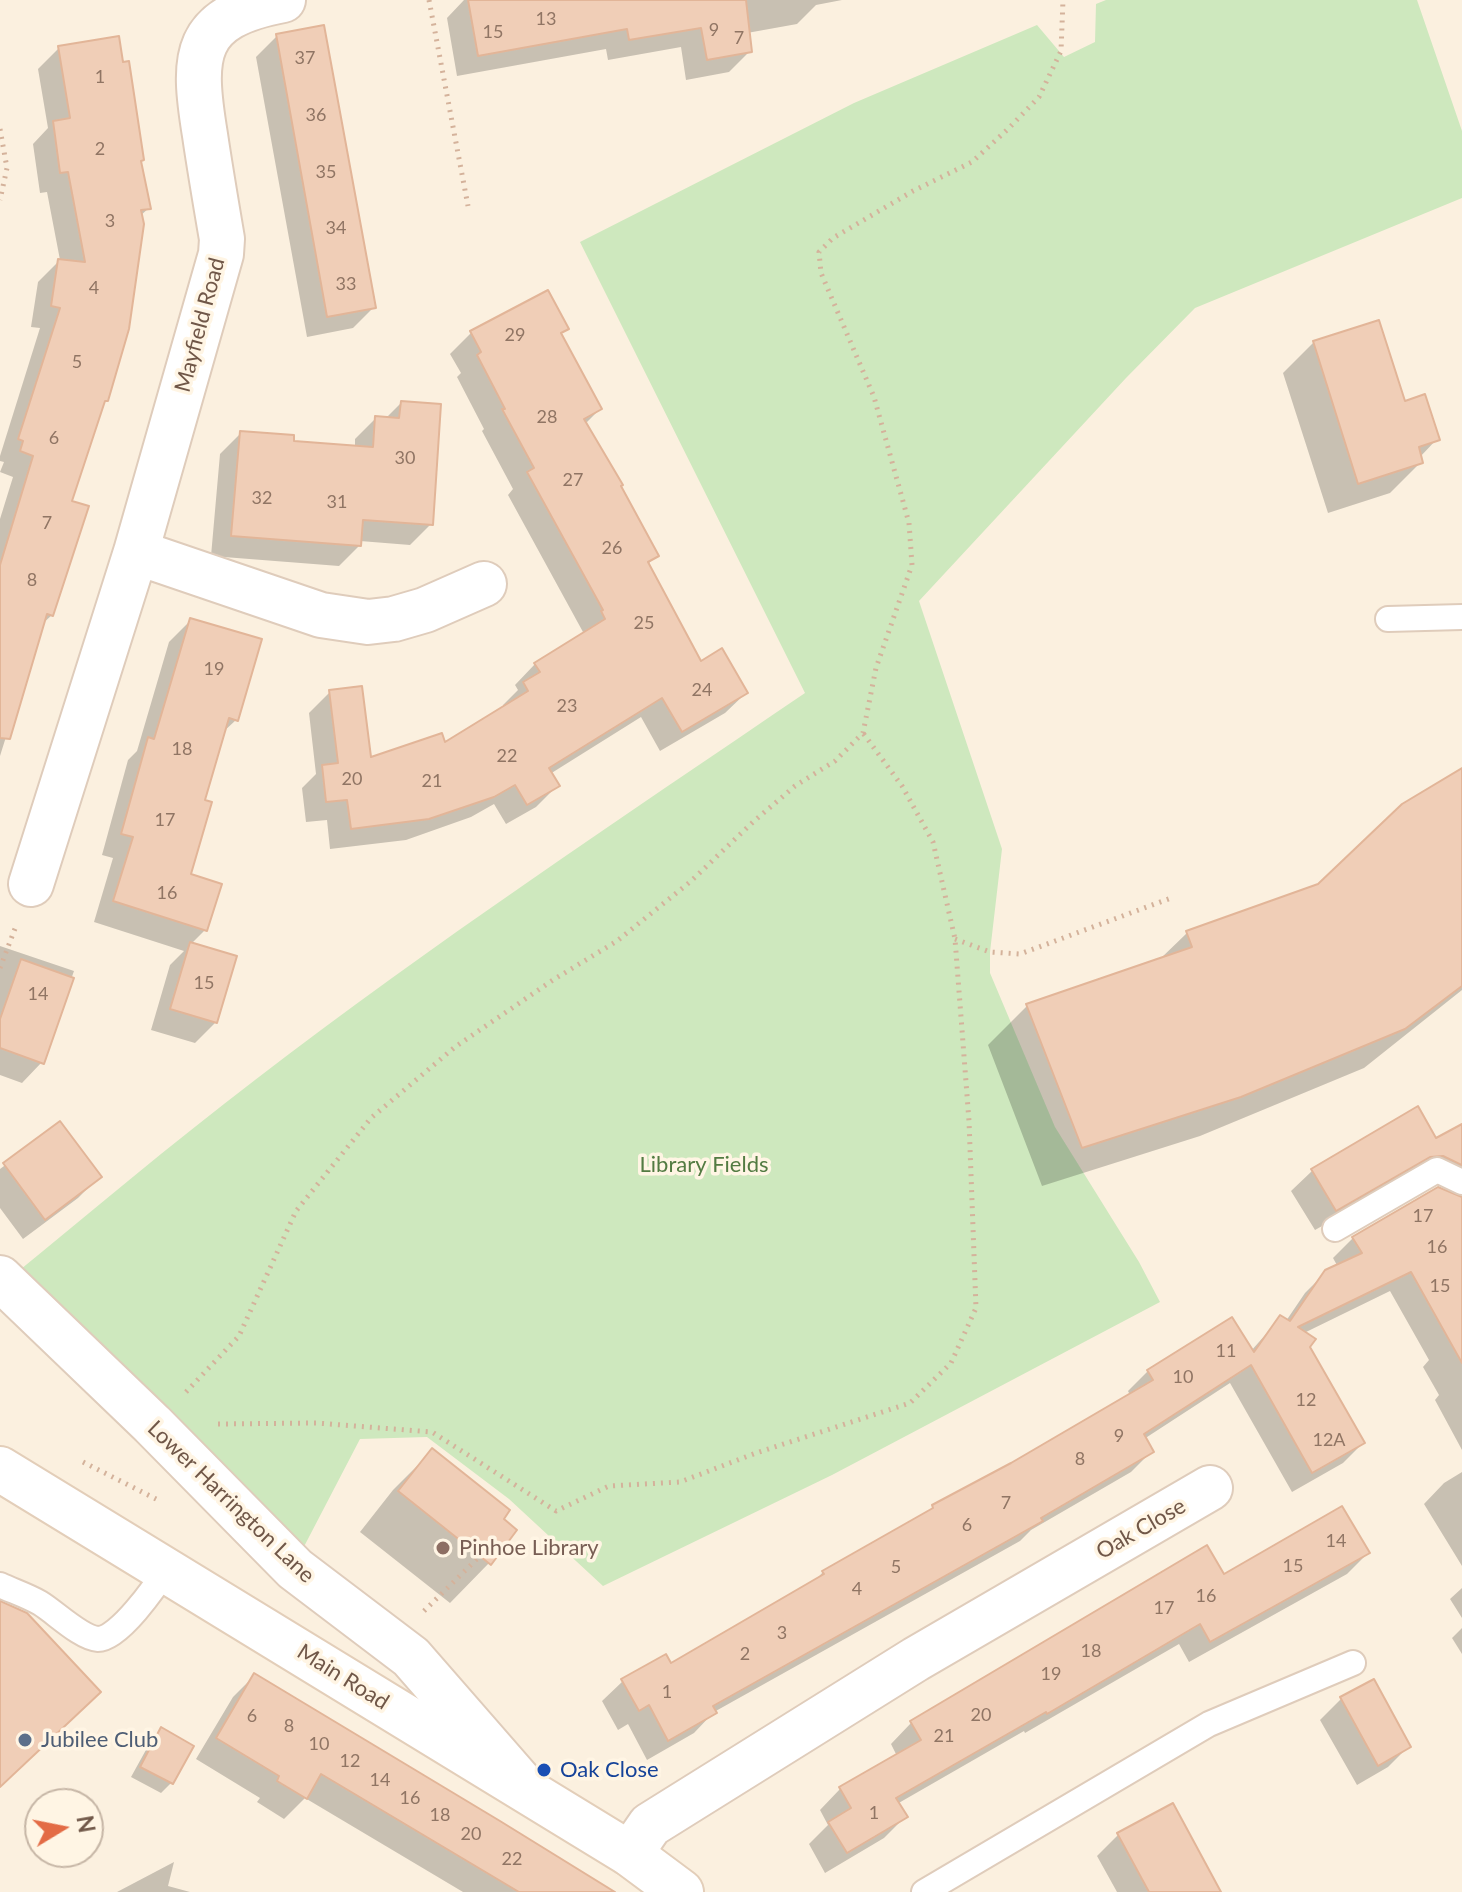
<!DOCTYPE html>
<html>
<head>
<meta charset="utf-8">
<style>
	body { margin:0 }
	#map { position:relative; width:1462px; height:1892px; overflow:hidden; background:#fbf0df; font-family:Lato,sans-serif }
	canvas { display:block }
	.north { position:absolute; left:24px; top:1788px; width:80px; height:80px; box-sizing:border-box; background:#fff5e4; border:2px solid #c6b6a6; border-radius:50%; rotate:80deg; font-size:22px; font-weight:700; line-height:32px; text-align:center; color:#705748 }
	.north::after { content:''; display:block; margin:auto; width:28px; height:36px; background:#e36b45; clip-path:polygon(50% 0,100% 100%,50% 72%,0 100%) }
</style>
</head>
<body>
<div id="map">
<canvas width="1462" height="1892"></canvas>
<div class="north">N</div>
</div>
<script>
const ctx = document.querySelector('canvas').getContext('2d');
ctx.lineJoin = 'round';
function paint(path, color) { ctx.fillStyle = color; ctx.fill(path, 'evenodd'); }
function trace(path, color, width, dash) { ctx.strokeStyle = color; ctx.lineWidth = width; ctx.lineCap = dash ? 'butt' : 'round'; ctx.setLineDash(dash || []); ctx.stroke(path); }
function write(font, color, halo, rows, align = 'center') {
  ctx.font = font + ' Lato,sans-serif'; ctx.lineWidth = 7; ctx.setLineDash([]); ctx.textBaseline = 'middle'; ctx.strokeStyle = halo; ctx.fillStyle = color; for (const [text, x, y, turn = 0] of rows) {
    ctx.save(); ctx.translate(x, y); ctx.rotate((+turn || 0) * Math.PI / 180); ctx.textAlign = isNaN(turn) ? turn : align; if (halo) ctx.strokeText(text, 0, 0); ctx.fillText(text, 0, 0); ctx.restore();
  }
}
const green = new Path2D(`
	M1106,0h311l45,131v67l-267,110 -69,70 -207,223 83,248 -12,103v21l65,154 84,135 21,40 -328,173 -229,111 -94,-87 -82,-62 -67,2 -63,121 -287,-282c81,-66 161,-134 245,-198 178,-137 365,-261 550,-387l-225,-451 274,-139 183,-78 27,32 31,-15 1,-38z`);
const shadow = new Path2D(`
	M464,0h378l-26,5 -19,19 -50,9 3,18 -21,21 -43,8 -5,-33 -73,13 -2,-11 -149,27 -10,-58z
	M277,36l97,271 -21,21 -46,9 -51,-280z
	M59,48l80,114 10,46 -9,8 -34,184 -4,4 -32,98 -18,113 -11,10 -41,131v-237l13,-42 -13,-5 4,-10 -4,-1v-5l40,-128 -9,-1 7,-45 22,-22 -13,-68 -7,1 -7,-49 15,-16 -10,-59z
	M566,329l-6,6 40,74 -15,15 71,132 -8,8 52,99 46,30 -21,20 -65,38 -19,-34 -91,57 7,12 -21,21 -30,17 -12,-20 -23,13 -65,23 -76,9 -3,-29 -21,2 -4,-34 14,-14 -7,-61 21,-21 40,67 74,-14 61,-37 -2,-3 15,-15 -3,-5 20,-21 47,-28 1,-4 -75,-137 5,-6 -31,-58 2,-2 -27,-52 4,-4 -11,-19 21,-21z
	M1314,342l89,61 34,36 -17,18 1,5 -31,31 -62,20 -45,-140z
	M401,403l30,121 -21,21 -50,-4v4l-21,21 -128,-10 9,-102 21,-21 51,10 63,5v-9l21,-21 9,1z
	M190,621l46,99 -14,13 -19,68 -15,74 17,55 -14,14 25,78 -21,21 -44,-13 19,-65 14,-14 -90,-29 19,-64 -11,-3 26,-95 9,-9 32,-109z
	M1462,770v220l-98,78 -164,68 -158,50 -54,-141 39,-39 132,-46 28,-27 132,-47z
	M0,946l74,25 -32,91 -20,21 -22,-8z
	M60,1124l39,53 -21,21 -55,41 -23,-31v-39z
	M1462,1126v69l-7,4 -7,-10 -35,-14 -98,55 -24,-39 21,-20 123,-31z
	M1353,1238l109,4v208l-27,-50 4,-5 -16,-28 6,-7 -39,-69 -86,42 4,14 55,96 -20,20 -51,29 -62,-109 -86,56 8,12 -21,21 -100,58 -11,11 -306,171 -20,21 -47,27 -19,-36 -10,6 -16,-29 21,-20 47,-15 142,-82 11,-12 104,-58 6,-7 79,-42 118,-70 -2,-4 20,-20 103,-20 30,-34 5,4 19,-28 21,-21 12,-5 -5,-9z
	M433,1450l68,69 -12,44 -39,40 -90,-71 33,-42z
	M1462,1472v94l-38,-62 20,-21z
	M1368,1553l-21,21 -158,88 -10,-18 -154,89 -1,-2 -127,73 8,13 -21,21 -59,35 -16,-29 19,-19 -8,-15 20,-21 57,-33 -6,-12 20,-21z
	M1462,1588v30l-12,-19z
	M1462,1628v26l-10,-16z
	M254,1676l350,216h-141l-158,-94 -21,21 -27,-17 3,-4 -64,-39 37,-62z
	M1341,1699l68,47 -21,21 -31,18 -37,-65z
	M162,1729l9,54 -10,10 -30,-16 21,-38z
	M1118,1835l101,57h-102l-20,-36z
	M174,1862l-6,24 22,6h-73z`);
const building = new Path2D(`
	M468,0h278l6,52 -45,8 -6,-32 -72,12 -2,-11 -149,27z
	M324,25l52,283 -49,9 -51,-283z
	M119,36l4,26 6,-1 15,99 -3,1 10,48 -10,1 3,14 -15,105 -21,72h-3l-33,100 17,5 -36,110 -6,-2 -37,125 -10,-1v-173l33,-109 -13,-5 3,-10 -5,-2 42,-131 -9,-2 7,-47 27,3 -17,-90 -8,1 -7,-52 17,-3 -12,-72z
	M548,290l21,39 -8,4 41,76 -18,10 39,66 -2,1 38,70 -11,6 53,99 21,-13 26,45 -66,39 -20,-34 -113,70 11,18 -33,19 -12,-20 -21,12 -65,22 -78,10 -4,-29 -21,2 -4,-37 16,-2 -9,-73 33,-4 9,71 71,-24 3,9 83,-51 -5,-9 17,-10 -6,-9 71,-44 -4,-8 2,-1 -76,-138 7,-4 -32,-59h3l-28,-54 4,-3 -11,-21z
	M1379,320l26,81 20,-7 15,46 -21,7 4,16 -65,21 -45,-143z
	M401,401l40,3 -8,121 -70,-5 -2,26 -130,-10 9,-105 54,4v6l79,6 2,-31 24,2z
	M190,618l72,21 -24,82 -9,-3 -24,82 7,2 -21,72 31,10 -15,47 -94,-30 20,-64 -12,-3 27,-97 6,2z
	M1462,768v218l-57,43 -164,68 -159,51 -56,-144 166,-57 -6,-16 132,-47 84,-80z
	M190,942l47,14 -20,67 -47,-14z
	M21,959l53,19 -30,86 -44,-16v-29z
	M1418,1106l18,32 26,-14v41l-19,-9 -13,1 -94,54 -25,-42z
	M60,1121l42,56 -57,43 -42,-57z
	M1438,1187l24,10v166l-51,-91 -113,55 18,12 -6,8 55,96 -53,30 -61,-108 -107,69 10,18 -113,66 2,3 -330,185 4,7 -49,28 -19,-36 -10,6 -18,-32 45,-25 5,9 153,-89 -2,-3 111,-63 -1,-3 79,-42 142,-83 -6,-10 85,-53 22,35 26,-37 10,6 35,-51 37,-17 -10,-16z
	M432,1448l78,62 -6,9 13,11 -26,35 -93,-74z
	M1342,1506l28,47 -160,89 -10,-18 -153,90 -1,-2 -150,86 12,19 -61,36 -19,-31 23,-14 -12,-21 82,-47 -11,-19 297,-176 17,29z
	M0,1601l27,12 74,79 -101,95z
	M254,1673l246,148 115,71h-96l-198,-118 -14,25 -30,-18 2,-5 -63,-38z
	M1374,1679l37,68 -33,19 -38,-69z
	M161,1727l33,19 -21,38 -33,-17z
	M1173,1803l48,89h-72l-32,-59z`);
const path = new Path2D(`
	M429,0l39,206
	M0,129l7,39 -7,32
	M955,939l35,13 30,2 151,-56
	M0,968l16,-42
	M186,1392l53,-56 57,-125 75,-93 84,-71 98,-67 64,-39 73,-59 63,-60 42,-36 40,-25 28,-28 13,-65 36,-103 -3,-42 -35,-126 -53,-124 -2,-21 14,-14 80,-47 59,-29 36,-33 31,-32 22,-46 2,-51
	M218,1424l99,-1 115,9 124,79 53,-25 71,-4 76,-29 154,-50 41,-40 25,-55 -7,-187 -14,-182 -22,-97 -31,-56 -39,-53
	M83,1462l77,39
	M424,1611l56,-55`);
const service = new Path2D(`
	M1388,619l74,-2
	M1335,1229l102,-59 25,12
	M0,1585c13,6 28,11 40,18 15,9 41,35 58,36 21,0 58,-53 68,-70
	M924,1892l285,-168 144,-61`);
const minor = new Path2D(`
	M136,552l185,63 47,7 26,-3 31,-9 59,-26
	M31,884l105,-332 85,-298 1,-15c-6,-35 -12,-70 -17,-104 -13,-80 -13,-118 78,-135
	M0,1278l152,146 143,145 116,88 109,125
	M630,1854l20,-29 266,-166 294,-171`);
const secondary = new Path2D(`
	M0,1469l630,385 51,38`);
const markers = [
	[443,1548,8,"#8d6e63"],
	[25,1740,8,"#5c6f8a"],
	[544,1770,8,"#1a4fb4"]
];
const numberNames = [
	["13",546,19],
	["9",714,30],
	["15",493,32],
	["7",739,38],
	["37",305,58],
	["1",100,77],
	["36",316,115],
	["2",100,149],
	["35",326,172],
	["3",110,221],
	["34",336,228],
	["33",346,284],
	["4",94,288],
	["29",515,335],
	["5",77,362],
	["28",547,417],
	["6",54,438],
	["30",405,458],
	["27",573,480],
	["32",262,498],
	["31",337,502],
	["7",47,523],
	["26",612,548],
	["8",32,580],
	["25",644,623],
	["19",214,669],
	["24",702,690],
	["23",567,706],
	["18",182,749],
	["22",507,756],
	["20",352,779],
	["21",432,781],
	["17",165,820],
	["16",167,893],
	["15",204,983],
	["14",38,994],
	["17",1423,1216],
	["16",1437,1247],
	["15",1440,1286],
	["11",1226,1351],
	["10",1183,1377],
	["12",1306,1400],
	["9",1119,1436],
	["12A",1329,1440],
	["8",1080,1459],
	["7",1006,1503],
	["6",967,1525],
	["14",1336,1541],
	["15",1293,1566],
	["5",896,1567],
	["4",857,1589],
	["16",1206,1596],
	["17",1164,1608],
	["3",782,1633],
	["18",1091,1651],
	["2",745,1654],
	["19",1051,1674],
	["1",667,1692],
	["20",981,1715],
	["6",252,1716],
	["8",289,1726],
	["21",944,1736],
	["10",319,1744],
	["12",350,1761],
	["14",380,1780],
	["16",410,1798],
	["1",874,1813],
	["18",440,1815],
	["20",471,1834],
	["22",512,1859]
];
const streetNames = [
	["Mayfield Road",200,325,-75],
	["Lower Harrington Lane",231,1502,44],
	["Oak Close",1141,1529,-30],
	["Main Road",343,1677,32]
];
const parkNames = [
	["Library Fields",704,1165]
];
const educationNames = [
	["Pinhoe Library",459,1548]
];
const serviceNames = [
	["Jubilee Club",41,1740]
];
const transitNames = [
	["Oak Close",560,1770]
];
paint(green, '#cee8be');
paint(shadow, '#0003');
paint(building, '#f0ceb7');
trace(building, '#e2b598', 2);
trace(service, '#dfccbb', 28);
trace(minor, '#dfccbb', 48);
trace(secondary, '#e3ceb9', 48);
trace(path, '#d4b29b', 5, [2, 6]);
trace(service, '#fff', 24);
trace(minor, '#fff', 44);
trace(secondary, '#fff', 44);
for (const [x, y, r, color] of markers) { const dot = new Path2D(); dot.arc(x, y, r, 0, 2 * Math.PI); ctx.fillStyle = color; ctx.fill(dot); trace(dot, '#fff5e4', 3); }
write('18px', '#907564', null, numberNames);
write('22px', '#705748', '#fff5e4', streetNames);
write('22px', '#537b42', '#fff5e4', parkNames);
write('22px', '#785e54', '#fff5e4', educationNames, 'left');
write('22px', '#4e5e75', '#fff5e4', serviceNames, 'left');
write('22px', '#164399', '#fff5e4', transitNames, 'left');
</script>
</body>
</html>
